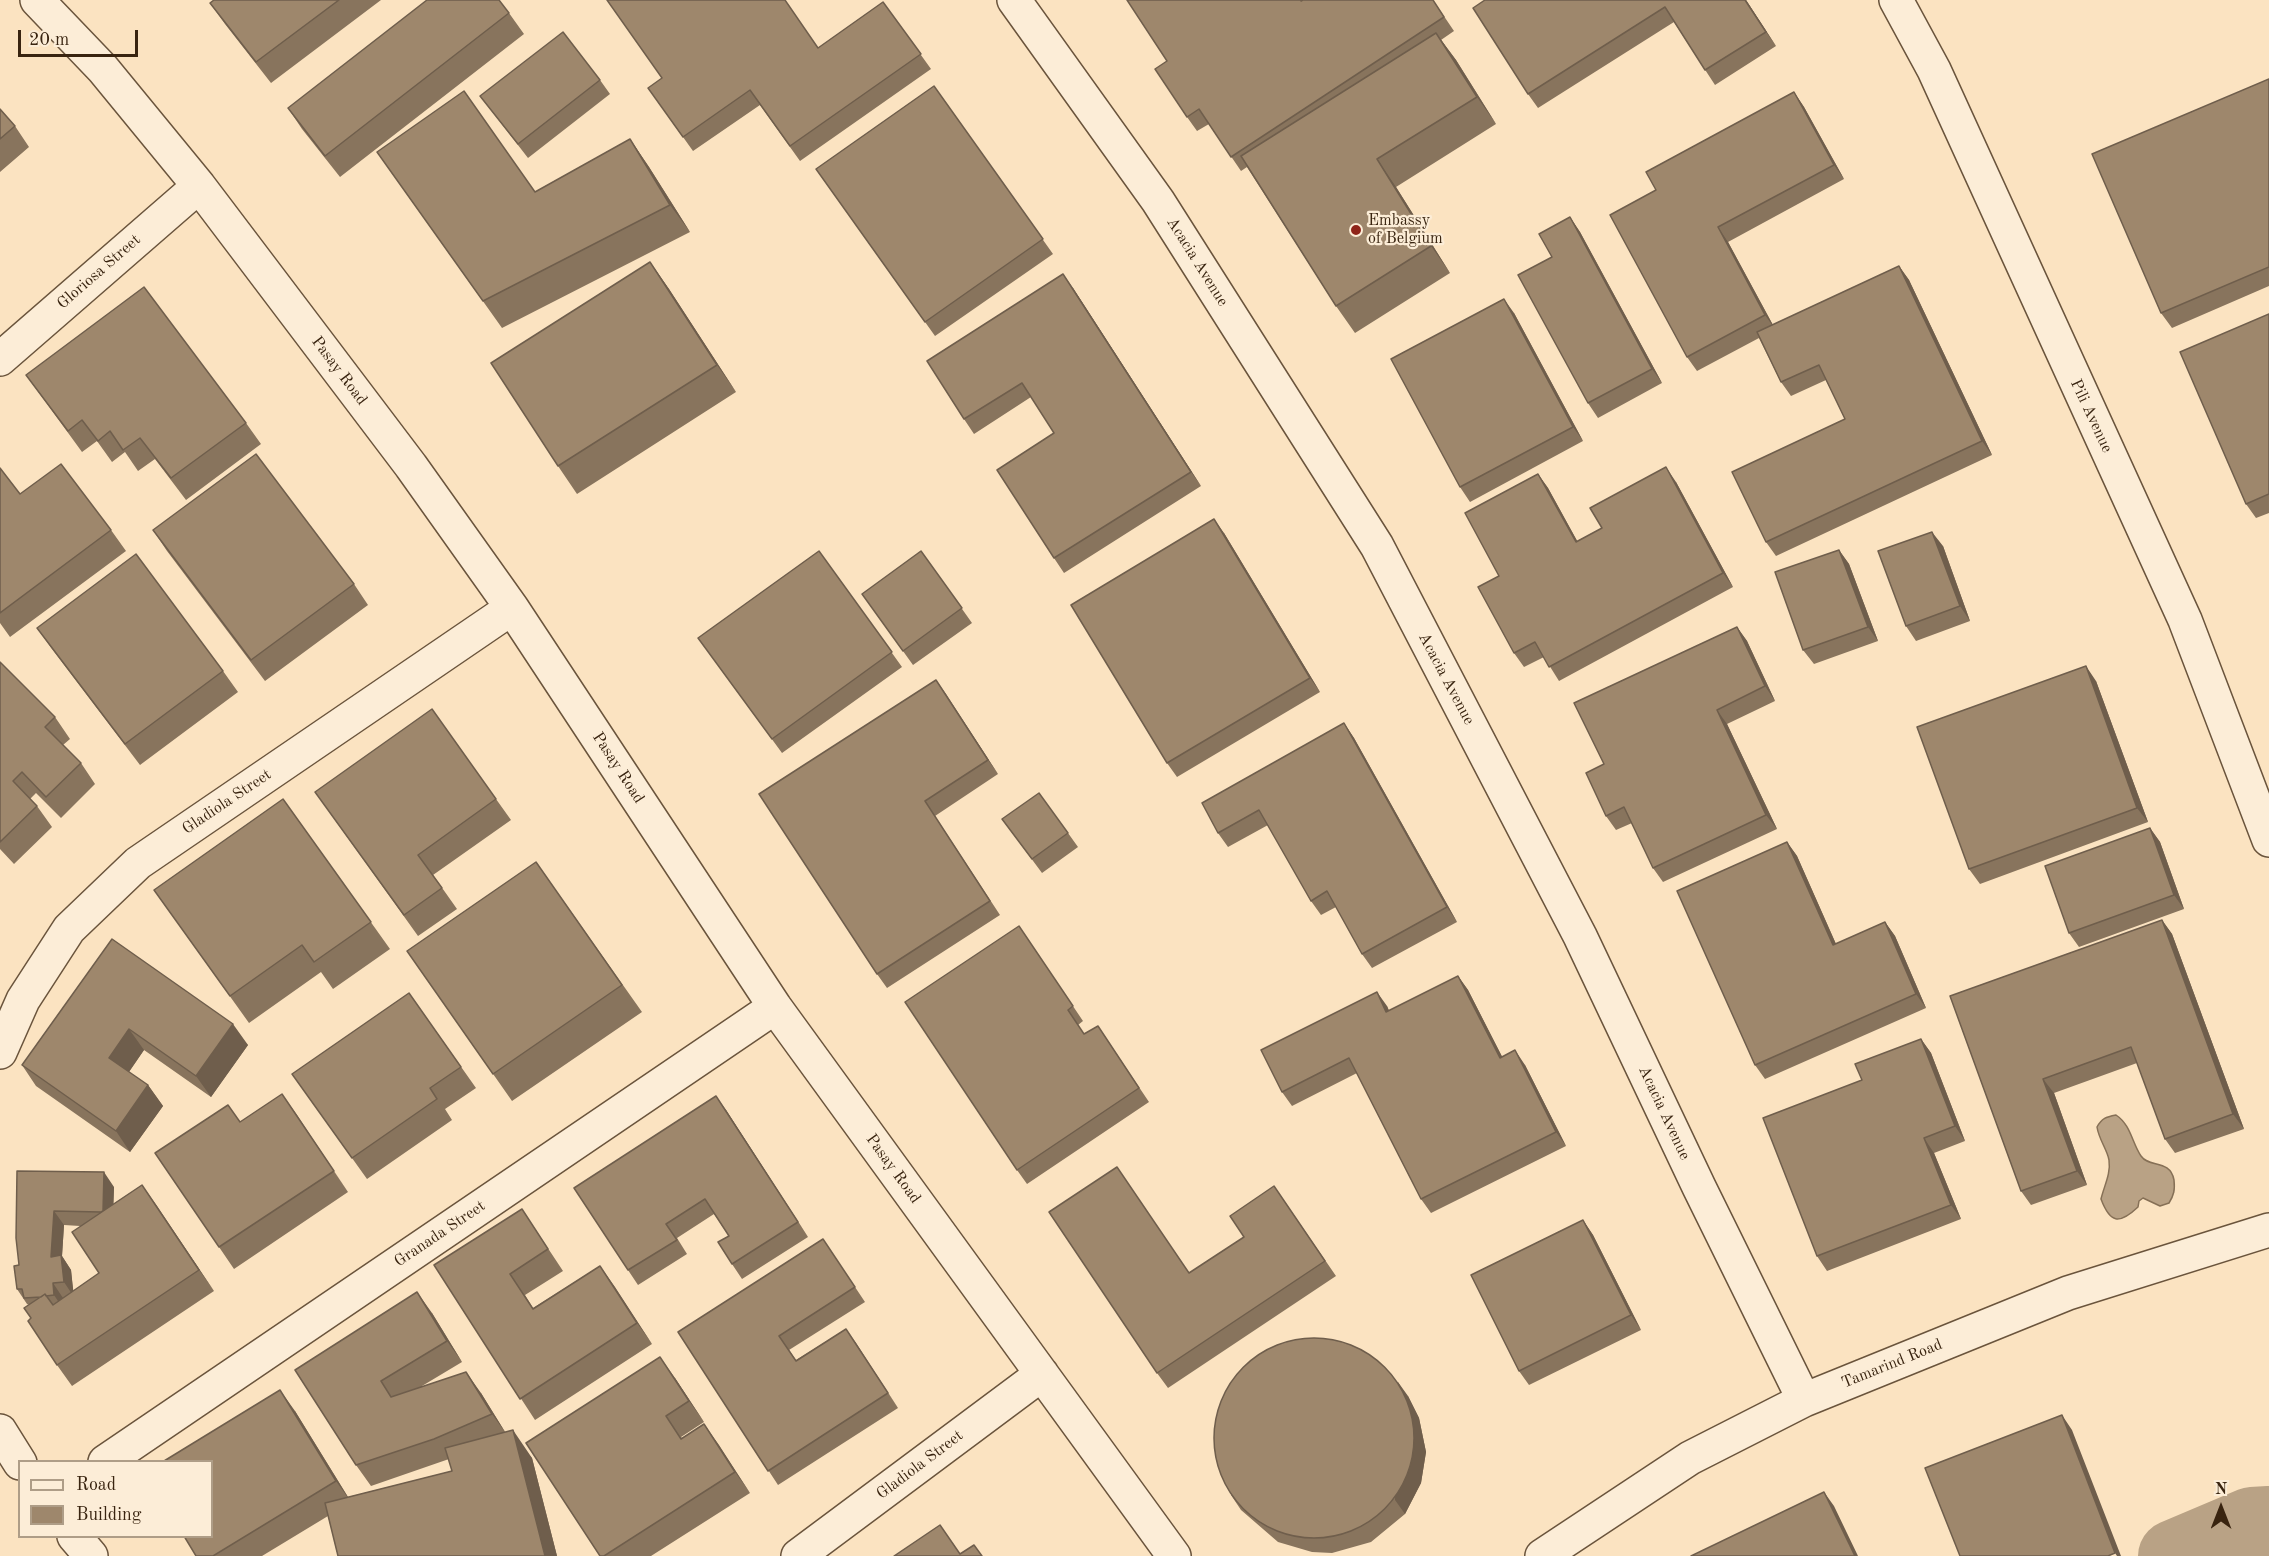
<!DOCTYPE html>
<html>
<head>
<meta charset="utf-8">
<style>
	body { margin:0 }
	#map { position:relative; width:2269px; height:1556px; overflow:hidden; background:#fbe3c1; font-family:"Old Standard TT",serif }
	canvas { display:block }
	.legend { position:absolute; left:18px; top:1460px; width:195px; height:78px; box-sizing:border-box; background:#fcedd7; border:2px solid #ae9d87; margin:0; padding:8px 10px; list-style:none; font-size:18px; color:#392410 }
	.legend li { display:flex; align-items:center; gap:12px; height:30px }
	.legend b { width:30px; border:2px solid #ae9d87 }
	.north { position:absolute; left:2191px; top:1478px; width:60px; height:60px; -webkit-text-stroke:4px #fcedd7; paint-order:stroke; rotate:0deg; font-size:16px; font-weight:700; line-height:24px; text-align:center; color:#392410 }
	.north::after { content:''; display:block; margin:auto; width:21px; height:27px; background:#392410; clip-path:polygon(50% 0,100% 100%,50% 72%,0 100%) }
	.scale { position:absolute; left:18px; top:30px; width:120px; height:27px; box-sizing:border-box; border:3px solid #392410; border-top:0; padding-left:8px; font-size:18px; line-height:21px; white-space:nowrap; color:#392410; -webkit-text-stroke:4px #fcedd7; paint-order:stroke }
</style>
</head>
<body>
<div id="map">
<canvas width="2269" height="1556"></canvas>
<ul class="legend">
<li><b style="height:8px;background:#fcedd7"></b>Road</li>
<li><b style="height:16px;background:#9e876c"></b>Building</li>
</ul>
<div class="north">N</div>
<div class="scale">20 m</div>
</div>
<script>
const ctx = document.querySelector('canvas').getContext('2d');
ctx.lineJoin = 'round';
function paint(path, color) { ctx.fillStyle = color; ctx.fill(path, 'evenodd'); }
function trace(path, color, width, dash) { ctx.strokeStyle = color; ctx.lineWidth = width; ctx.lineCap = dash ? 'butt' : 'round'; ctx.setLineDash(dash || []); ctx.stroke(path); }
function write(font, color, halo, rows, align = 'center') {
  ctx.font = font + ' "Old Standard TT",serif'; ctx.lineWidth = 4.5; ctx.setLineDash([]); ctx.textBaseline = 'middle'; ctx.strokeStyle = halo; ctx.fillStyle = color; for (const [text, x, y, turn = 0] of rows) {
    ctx.save(); ctx.translate(x, y); ctx.rotate((+turn || 0) * Math.PI / 180); ctx.textAlign = isNaN(turn) ? turn : align; if (halo) ctx.strokeText(text, 0, 0); ctx.fillText(text, 0, 0); ctx.restore();
  }
}
const water = new Path2D(`
	M2116,1115c15,10 16,28 25,41 8,12 29,3 33,24 1,10 0,15 -5,23l-9,3 -17,-8 -4,3 -1,6c-19,18 -28,16 -37,-8 3,-13 10,-25 8,-39 -2,-11 -10,-20 -12,-33 5,-9 9,-10 19,-12z`);
const river = new Path2D(`
	M2174,1556l78,-33 17,-1`);
const street = new Path2D(`
	M37,0l66,69 96,117 212,280 101,142 263,399 399,549
	M1014,0l144,201 219,345 203,390 119,251 105,213
	M1896,0l38,70 251,550 84,220
	M0,359l199,-173
	M0,1052l23,-52 46,-71 69,-66 374,-255
	M0,1431l20,32
	M105,1462l670,-455
	M74,1536l17,20
	M798,1556l244,-182
	M1542,1556l148,-98 114,-58 264,-107 201,-63`);
const wall = new Path2D(`
	M214,0h167l-110,83 -46,-59 -15,-21z
	M1303,0h130l21,31 -13,9 15,20 40,64 -100,63 54,86 -95,60 -19,-27 -89,-139 -6,4 -32,-47 -12,7 -10,-14z
	M1485,0h261l30,46 -61,39 -41,-63 -136,86 -10,-14z
	M883,2l48,67 -131,92 -40,-56 -67,46 -45,-63 170,-40z
	M509,13l15,21 -184,143 -38,-48 -14,-21z
	M2269,79v207l-97,42 -11,-15z
	M600,80l10,14 -82,64 -48,-62z
	M934,86l119,168 -118,82 -119,-167z
	M1794,92l10,15 40,72 -116,63 45,83 126,-59 10,14 83,175 -216,101 -10,-14 79,-123 -19,-39 -35,16 -10,-14 -22,-44 -62,33 -10,-14 -31,-167z
	M0,109l15,17 14,21 -29,25z
	M630,139l19,28 41,65 -188,96 -125,-176 158,40z
	M1570,217l10,15 82,151 -64,35 -10,-15 -36,-146z
	M650,262l19,27 67,103 -159,102 -19,-28z
	M1073,288l128,198 -137,87 -10,-15v-125l-23,-36 -57,37 -10,-15z
	M1514,313l69,128 -113,61 -10,-15z
	M2269,314v199l-13,5 -10,-14z
	M26,375l220,48 15,21 -75,56 -31,-41 -17,12 -13,-19 -13,10 -15,-21 -15,11z
	M0,468l20,26 91,36 15,21 -116,86 -10,-14z
	M1538,474l10,14 29,53 25,-13 74,-46 57,105 -174,94 -15,-24 -20,10 -10,-14 -15,-77z
	M153,530l201,54 14,21 -103,76 -98,-130z
	M1224,533l96,159 -143,85 -10,-14z
	M1943,546l27,75 -54,20 -10,-15z
	M1839,550l10,14 29,77 -64,23 -11,-14z
	M819,551l83,116 -120,86 -84,-115z
	M921,551l51,72 -59,42 -51,-71z
	M1737,627l10,14 28,60 -48,23 50,105 -114,53 -10,-14 -21,-45 -16,7 -10,-14 -2,-52z
	M37,628l186,43 15,21 -98,73 -88,-116z
	M0,662l55,55 15,22 -7,6 18,18 14,21 -34,34 -25,-25 -6,6 7,7 15,21 -38,37 -14,-15z
	M936,680l62,94 -63,42 65,99 -113,73 -10,-14z
	M2096,681l52,141 -168,62 -11,-15z
	M1344,723l10,15 103,184 -85,46 -10,-14 -26,-47 -15,8 -10,-14 -43,-76 -40,22 -10,-14z
	M283,799l107,150 -57,40 -12,-17 -72,51 -95,-133z
	M496,799l15,21 -78,55 24,34 -39,27 -88,-123z
	M1002,819l66,14 10,14 -36,26z
	M2150,828l10,14 24,67 -105,38 -10,-14z
	M1787,842l10,14 39,88 49,-22 10,14 31,72 -161,71 -10,-14z
	M536,862l106,150 -130,89 -105,-150z
	M2162,920l10,14 72,195 -69,24 -10,-14 -28,-76 -83,30 33,92 -56,20 -10,-14 -71,-195z
	M1019,926l64,95 -5,4 6,9 14,-8 51,76 -122,82 -10,-14z
	M112,939l136,106 -37,52 -67,-47 -15,22 19,13 15,21 -33,46 -94,-66 -14,-21z
	M1458,976l10,14 34,67 23,8 41,81 -135,67 -10,-14 -64,-126 -65,33 -10,-14 105,-86 2,5z
	M409,993l67,95 -31,21 7,11 -85,59 -75,-105z
	M1921,1039l10,14 34,88 -31,12 27,66 -134,52 -10,-15 45,-176z
	M282,1094l66,98 -114,77 -15,-22 21,-125z
	M726,1110l82,127 -66,42 -10,-15 -3,-28 -15,-22 -37,24 10,16 -49,31 -10,-15z
	M17,1171l97,16 -1,17 29,-19 72,106 -142,95 -15,-21 -26,-47 -2,-13 -2,-1 -10,-15 2,-24zM64,1225l16,1 19,47 -26,18 -2,-21 -9,-14z
	M1274,1186l62,90 -168,112 -11,-15 32,-100 55,-36z
	M522,1209l41,62 -38,24 8,13 67,-42 52,78 -117,76 -101,-155z
	M1583,1220l10,15 48,95 -112,55 -10,-14z
	M823,1239l42,63 -76,48 7,10 50,-31 52,79 -120,77 -100,-153z
	M432,1313l30,49 -40,24 59,7 24,39 27,26 25,98h-219l-10,-40 -66,40h-66l99,-145 53,86 104,-26 -3,-12 -78,27 -15,-21 -61,-95z
	M675,1378l29,44 -23,15 1,1 22,-14 46,69 -99,63h-51z
	M1408,1396l11,22 7,34 -5,31 -16,31 -34,28 -39,11 -20,-1 -34,-10 -37,-32 -10,-15z`);
const shadedWall = new Path2D(`
	M1745,0h1l30,46 -10,-14z
	M1436,33l20,27 40,64 -19,-27z
	M1794,92l10,15 40,72 -10,-14z
	M630,139l19,28 41,65 -20,-27z
	M1377,159l19,28 54,86 -19,-27z
	M1570,217l10,15 82,151 -10,-14z
	M1718,227l10,15 47,87 -10,-14z
	M650,262l19,27 67,103 -19,-27z
	M1899,266l10,14 83,175 -10,-14z
	M1063,274l10,14 128,198 -10,-14z
	M1504,299l10,14 69,128 -10,-14z
	M1666,467l10,15 57,105 -10,-14z
	M1538,474l10,14 38,69 -10,-15z
	M1214,519l10,14 96,159 -10,-14z
	M1932,532l11,14 27,75 -10,-15z
	M1839,550l10,14 29,77 -10,-14z
	M1737,627l10,14 28,60 -10,-15z
	M2086,666l10,15 52,141 -11,-14z
	M936,680l10,14 52,80 -10,-14z
	M1717,710l10,14 50,105 -11,-14z
	M1344,723l10,15 103,184 -10,-15z
	M2150,828l10,14 24,67 -10,-14z
	M1787,842l10,14 46,104 -10,-15z
	M2162,920l10,14 72,195 -11,-15z
	M1885,922l10,14 31,72 -10,-14z
	M1458,976l10,14 42,82 -10,-14z
	M1377,992l10,14 9,21 -10,-15z
	M233,1024l15,21 -37,52 -15,-21z
	M129,1029l15,21 -20,29 -15,-21z
	M1921,1039l10,14 34,88 -10,-15z
	M1515,1050l10,15 41,81 -10,-14z
	M2043,1079l11,14 33,92 -10,-14z
	M148,1085l15,21 -33,46 -14,-21z
	M282,1094l15,21 51,77 -14,-21z
	M716,1096l10,14 82,127 -10,-15z
	M1924,1138l10,15 27,66 -10,-14z
	M104,1172l10,15 -1,40 -10,-15z
	M142,1185l15,21 57,85 -15,-21z
	M54,1211l10,14 -2,31 9,14 3,27 -10,-15 -13,-25z
	M1583,1220l10,15 48,95 -10,-15z
	M600,1266l15,21 37,57 -15,-21z
	M53,1283l10,15 1,12 -10,-15z
	M417,1292l15,21 30,49 -15,-21z
	M846,1329l10,14 42,65 -10,-15z
	M660,1357l15,21 29,44 -15,-21z
	M466,1372l15,21 26,42 -15,-21z
	M1398,1382l10,14 11,22 7,34 -5,31 -16,31 -10,-14z
	M280,1390l15,21 56,91 -15,-21z
	M2062,1415l10,15 49,126h-4l-2,-3z
	M704,1424l15,21 31,48 -15,-21z
	M513,1430l19,28 25,98h-12z
	M1824,1492l10,14 24,50h-3z`);
const building = new Path2D(`
	M214,0h125l-83,62 -46,-59z
	M427,0h72l10,13 -184,143 -37,-48z
	M607,0h178l33,48 65,-46 38,52 -131,92 -40,-56 -67,47 -35,-49 14,-10z
	M1127,0h174v1l2,-1h130l11,17 -213,140 -32,-48 -12,8 -32,-48 12,-8z
	M1485,0h260l21,32 -61,38 -40,-63 -137,87 -55,-86z
	M563,32l37,48 -82,64 -38,-48z
	M1436,33l41,64 -100,62 54,87 -95,60 -95,-150z
	M2269,79v188l-108,46 -69,-159z
	M934,86l109,153 -118,83 -109,-153z
	M464,91l71,101 95,-53 40,66 -187,96 -106,-149z
	M1794,92l40,73 -116,62 47,88 -78,42 -77,-142 46,-25 -10,-18z
	M0,109l15,17 -15,13z
	M1570,217l82,152 -64,34 -70,-128 34,-18 -13,-23z
	M650,262l67,103 -159,101 -67,-103z
	M1899,266l83,175 -216,101 -34,-70 113,-53 -26,-54 -38,17 -24,-50z
	M1063,274l128,198 -137,86 -57,-88 57,-37 -32,-50 -58,36 -37,-58z
	M144,287l102,136 -75,55 -31,-40 -17,12 -13,-19 -12,10 -16,-21 -14,11 -42,-56z
	M1504,299l69,128 -113,60 -69,-128z
	M2269,314v180l-23,10 -66,-152z
	M256,454l98,130 -103,76 -98,-130z
	M61,464l50,66 -111,83v-145l20,26z
	M1666,467l57,106 -174,94 -14,-25 -21,11 -36,-66 21,-11 -34,-63 73,-39 38,68 26,-14 -12,-20z
	M1214,519l96,159 -143,85 -96,-158z
	M1932,532l28,74 -54,20 -28,-75z
	M1839,550l29,77 -65,23 -28,-78z
	M819,551l73,101 -120,87 -74,-101z
	M921,551l41,57 -59,43 -41,-57z
	M136,554l87,117 -98,73 -88,-116z
	M1737,627l28,59 -48,24 49,105 -113,53 -29,-61 -18,9 -20,-43 18,-9 -30,-61z
	M0,662l55,55 -10,10 36,36 -35,34 -24,-25 -9,9 24,25 -37,36z
	M2086,666l51,142 -168,61 -52,-142z
	M936,680l52,80 -63,41 65,100 -113,73 -118,-180z
	M432,709l64,90 -78,56 24,33 -38,27 -89,-123z
	M1344,723l103,184 -85,47 -35,-63 -16,10 -52,-91 -41,23 -16,-30z
	M1039,793l29,40 -36,26 -30,-40z
	M283,799l88,123 -57,40 -12,-17 -72,51 -76,-106z
	M2150,828l24,67 -105,38 -24,-67z
	M1787,842l46,103 52,-23 31,72 -161,71 -78,-174z
	M536,862l86,123 -129,89 -86,-123z
	M2162,920l71,194 -68,25 -34,-92 -88,32 34,92 -56,20 -71,-195z
	M1019,926l54,80 -5,4 16,24 14,-8 41,62 -122,82 -112,-168z
	M112,939l121,85 -37,52 -67,-47 -20,29 39,27 -32,46 -94,-66z
	M1458,976l42,82 15,-8 41,82 -135,67 -72,-141 -67,34 -21,-42 116,-58 9,20z
	M409,993l52,74 -31,21 7,11 -85,59 -60,-84z
	M1921,1039l34,87 -31,12 27,67 -134,51 -54,-138 99,-38 -7,-16z
	M282,1094l52,77 -115,76 -64,-94 73,-48 12,17z
	M716,1096l82,126 -66,42 -14,-22 11,-6 -24,-37 -39,25 11,16 -49,30 -54,-82z
	M1117,1167l72,106 55,-36 -14,-21 44,-30 51,75 -168,112 -108,-161z
	M17,1171l87,1 -1,39 -2,1 -47,-1 -3,46 10,-2 3,27 -11,1 1,12 -8,1 -1,-2 -4,3 -17,1 -2,-9h-5l-3,-23 5,-1 -3,-27z
	M142,1185l57,85 -142,95 -29,-44 3,-3 -7,-10 21,-14 8,11 46,-32 -27,-41z
	M522,1209l26,40 -38,25 23,35 67,-43 37,57 -117,76 -86,-134z
	M1583,1220l48,95 -112,56 -48,-96z
	M823,1239l32,48 -76,49 17,25 50,-32 42,64 -120,78 -90,-139z
	M417,1292l30,49 -66,40 10,16 75,-25 26,42 -58,25 -78,26 -61,-95z
	M1214 1438a100 100 0 1 1 200 0a100 100 0 1 1-200 0Z
	M660,1357l29,44 -23,15 15,23 23,-15 31,48 -131,84h-4l-74,-113z
	M280,1390l56,91 -123,75h-17l-12,-20h28v-75h-48z
	M2062,1415l53,138 -7,3h-148l-35,-88z
	M513,1430l32,126h-207l-13,-53 127,-32 -7,-23z
	M1824,1492l31,64h-164z
	M940,1525l20,29 14,-9 8,11h-88z`);
const markers = [
	[1356,230,6,"#8f2418"]
];
const poiNames = [
	["Embassy",1368,221],
	["of Belgium",1368,239]
];
const streetNames = [
	["Acacia Avenue",1197,262,58],
	["Gloriosa Street",99,272,-41],
	["Pasay Road",339,371,53],
	["Pili Avenue",2091,416,65],
	["Acacia Avenue",1446,679,62],
	["Pasay Road",618,768,57],
	["Gladiola Street",227,802,-34],
	["Acacia Avenue",1664,1113,65],
	["Pasay Road",893,1169,54],
	["Granada Street",440,1234,-34],
	["Tamarind Road",1892,1364,-22],
	["Gladiola Street",920,1465,-37]
];
paint(water, '#b9a285');
trace(water, '#867056', 1.5);
trace(river, '#b9a285', 72);
trace(street, '#6a543c', 36);
trace(street, '#fcedd7', 33);
paint(wall, '#88745d');
paint(shadedWall, '#6f5e4c');
paint(building, '#9e876c');
trace(building, '#6f5e4c', 1.5);
for (const [x, y, r, color] of markers) { const dot = new Path2D(); dot.arc(x, y, r, 0, 2 * Math.PI); ctx.fillStyle = color; ctx.fill(dot); trace(dot, '#fcedd7', 2); }
write('16px', '#392410', '#fcedd7', poiNames, 'left');
write('16px', '#392410', '#fcedd7', streetNames);
</script>
</body>
</html>
